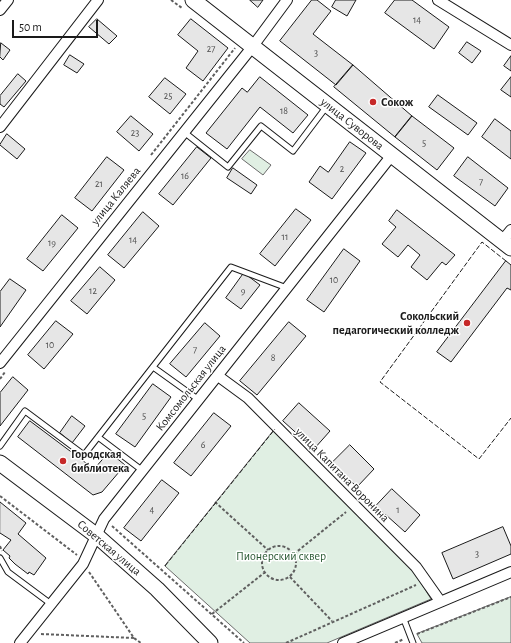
<!DOCTYPE html>
<html>
<head>
<meta charset="utf-8">
<style>
	body { margin:0 }
	#map { position:relative; width:511px; height:643px; overflow:hidden; background:#fff; font-family:"Alegreya Sans",sans-serif }
	canvas { display:block }
	.scale { position:absolute; left:12px; top:20px; width:86px; height:18px; box-sizing:border-box; border:2px solid #1a1a1a; border-top:0; padding-left:5px; font-size:12px; line-height:14px; white-space:nowrap; color:#1a1a1a; -webkit-text-stroke:3px #fff; paint-order:stroke }
</style>
</head>
<body>
<div id="map">
<canvas width="511" height="643"></canvas>
<div class="scale">50 m</div>
</div>
<script>
const ctx = document.querySelector('canvas').getContext('2d');
ctx.lineJoin = 'round';
function paint(path, color) { ctx.fillStyle = color; ctx.fill(path, 'evenodd'); }
function trace(path, color, width, dash) { ctx.strokeStyle = color; ctx.lineWidth = width; ctx.lineCap = dash ? 'butt' : 'round'; ctx.setLineDash(dash || []); ctx.stroke(path); }
function write(font, color, halo, rows, align = 'center') {
  ctx.font = font + ' "Alegreya Sans",sans-serif'; ctx.lineWidth = 3; ctx.setLineDash([]); ctx.textBaseline = 'middle'; ctx.strokeStyle = halo; ctx.fillStyle = color; for (const [text, x, y, turn = 0] of rows) {
    ctx.save(); ctx.translate(x, y); ctx.rotate((+turn || 0) * Math.PI / 180); ctx.textAlign = isNaN(turn) ? turn : align; if (halo) ctx.strokeText(text, 0, 0); ctx.fillText(text, 0, 0); ctx.restore();
  }
}
const green = new Path2D(`
	M250,150l21,15 -8,10 -21,-16z
	M275,429l138,141 18,29 -104,44h-77l-85,-77z
	M511,597v46h-89l-5,-9z`);
const building = new Path2D(`
	M250,0h13l-5,7z
	M312,0h5l14,11 -18,23 40,31 -17,20 -56,-44z
	M336,0h20l-9,16 -15,-9z
	M395,0h17l37,27 -15,22 -49,-36z
	M97,19l20,17 -8,8 -20,-17z
	M191,19l37,29 -25,33 -17,-13 12,-17 -20,-16z
	M467,42l14,9 -9,12 -13,-10z
	M1,43l9,7 -7,10 -3,-3z
	M70,55l14,9 -7,9 -13,-8z
	M511,56v15l-7,-5z
	M353,65l59,51 -17,21 -61,-50z
	M18,74l8,7 -22,26 -4,-3v-8z
	M260,77l48,38 -15,18 -33,-26 -33,42 -21,-16 36,-45 5,4z
	M511,77v20l-10,-7z
	M165,78l21,16 -16,20 -21,-17z
	M438,95l39,28 -9,12 -39,-28z
	M131,116l22,18 -14,17 -22,-19z
	M412,116l42,32 -17,22 -42,-33z
	M495,119l16,12v28l-29,-22z
	M7,134l18,15 -8,10 -17,-14z
	M350,142l16,11 -34,46 -23,-17 11,-16 8,6z
	M197,147l14,11 -38,47 -14,-11z
	M107,157l17,13 -32,41 -17,-13z
	M468,157l40,31 -13,18 -41,-30z
	M233,168l24,17 -6,9 -24,-16z
	M296,209l15,11 -36,46 -15,-12z
	M397,210l58,45 -9,10 -4,-3 -15,18 -16,-13 9,-12 -12,-10 -10,12 -16,-13 14,-17 -7,-6z
	M143,212l16,14 -35,42 -16,-13z
	M62,215l16,13 -35,43 -16,-12z
	M344,249l16,12 -36,51 -17,-12z
	M506,261l5,4v25l-4,-2 -56,74 -14,-10z
	M100,267l15,13 -28,34 -16,-13z
	M244,273l16,12 -19,24 -15,-11z
	M10,279l16,11 -26,37v-35z
	M56,321l17,13 -29,35 -16,-14z
	M289,322l17,14 -49,59 -17,-14z
	M205,323l15,13 -34,41 -16,-13z
	M13,377l15,13 -28,36v-33z
	M153,384l18,13 -36,50 -19,-13z
	M299,403l31,28 -16,18 -31,-28z
	M214,413l17,13 -40,50 -17,-13z
	M72,416l13,10 -13,17 -12,-10z
	M30,421l64,48 15,-17 16,13 -23,27 -9,3 -75,-58z
	M350,445l24,24 -17,18 -25,-24z
	M162,480l17,13 -38,48 -17,-13z
	M392,489l28,26 -15,17 -29,-26z
	M0,502l26,21 -8,11 28,24 -12,17 -5,-3 -1,2 -13,-10 -6,-6 1,-2 -7,-6 8,-10 -11,-7z
	M503,527l8,19v8l-58,25 -11,-26z`);
const path = new Path2D(`
	M171,0l11,8
	M151,155l84,-107
	M0,379l5,-7
	M0,496l77,59
	M215,502l53,48
	M112,526l132,117
	M262 563a17 17 0 1 1 34 0a17 17 0 1 1-34 0Z
	M0,546l2,5
	M294,554l52,-42
	M89,572l45,66 7,5
	M290,577l42,44
	M212,614l52,-41
	M41,634l93,4
	M417,634l94,-37
	M286,643l130,-58
	M395,643l9,-4`);
const lane = new Path2D(`
	M184,132l44,35 33,-41 32,25 34,-45
	M153,367l46,33
	M98,437l45,34
	M0,446l25,-35 59,44 147,-188 56,21
	M0,558l8,14 43,32
	M403,617l10,26`);
const street = new Path2D(`
	M438,0l73,45
	M0,10l8,-10
	M0,127l98,-127
	M502,241l9,-11
	M0,363l253,-317 34,-46
	M218,376l30,22 168,169 24,34
	M20,643l63,-79 21,-45 288,-364
	M343,643l168,-71`);
const secondary = new Path2D(`
	M193,0l318,248
	M0,463l97,73 60,53 53,54`);
const fence = new Path2D(`
	M506,261l-24,-19 -102,140 99,77 32,-41
	M165,566l110,-137`);
const markers = [
	[373,102,4,"#c62828"],
	[467,323,4,"#c62828"],
	[63,461,4,"#c62828"]
];
const numberNames = [
	["14",417,20],
	["27",211,49],
	["3",316,53],
	["25",168,96],
	["18",284,111],
	["23",135,133],
	["5",424,143],
	["2",342,169],
	["16",185,176],
	["7",481,182],
	["21",99,184],
	["11",285,237],
	["14",133,240],
	["19",52,243],
	["10",334,280],
	["12",93,291],
	["9",243,291],
	["10",50,345],
	["7",195,350],
	["8",273,358],
	["5",144,416],
	["6",203,445],
	["4",152,510],
	["1",398,510],
	["3",477,554]
];
const poiNames = [
	["Сокож",381,102],
	["Сокольский",459,316,"right"],
	["педагогический колледж",459,330,"right"],
	["Городская",71,454],
	["библиотека",71,468]
];
const streetNames = [
	["улица Суворова",352,124,38],
	["улица Каляева",116,196,-51],
	["Комсомольская улица",191,388,-52],
	["улица Капитана Воронина",342,475,45],
	["Советская улица",109,548,40]
];
const parkNames = [
	["Пионерский сквер",281,556]
];
paint(green, '#e0efe3');
trace(green, '#6a6a6a', 1);
paint(building, '#e6e6e6');
trace(building, '#1a1a1a', 1);
trace(lane, '#1a1a1a', 7);
trace(street, '#1a1a1a', 12);
trace(secondary, '#1a1a1a', 17);
trace(path, '#5f5f5f', 2, [3, 2]);
trace(lane, '#fff', 5);
trace(street, '#fff', 10);
trace(secondary, '#fff', 15);
trace(fence, '#1a1a1a', 1, [5, 2]);
for (const [x, y, r, color] of markers) { const dot = new Path2D(); dot.arc(x, y, r, 0, 2 * Math.PI); ctx.fillStyle = color; ctx.fill(dot); trace(dot, '#fff', 1.5); }
write('10px', '#4d4d4d', null, numberNames);
write('bold 12px', '#1a1a1a', '#fff', poiNames, 'left');
write('12px', '#1a1a1a', '#fff', streetNames);
write('12px', '#2b5a34', '#fff', parkNames);
</script>
</body>
</html>
